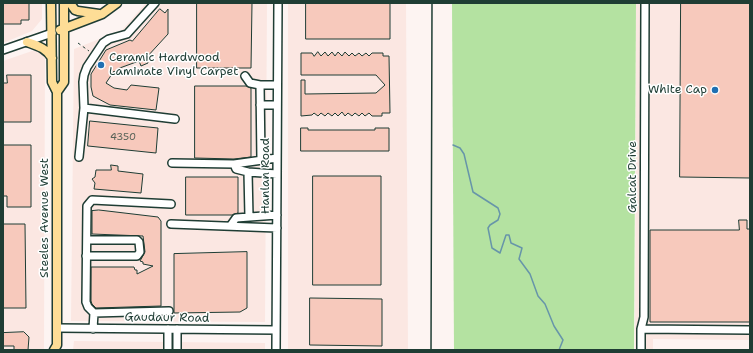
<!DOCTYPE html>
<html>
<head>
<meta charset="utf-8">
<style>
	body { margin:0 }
	#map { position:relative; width:753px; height:353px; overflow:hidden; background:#fdf4f2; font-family:"Shantell Sans",sans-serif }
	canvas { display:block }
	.frame { position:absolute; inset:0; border:4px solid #1f3d34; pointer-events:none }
</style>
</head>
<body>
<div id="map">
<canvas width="753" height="353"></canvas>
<div class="frame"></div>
</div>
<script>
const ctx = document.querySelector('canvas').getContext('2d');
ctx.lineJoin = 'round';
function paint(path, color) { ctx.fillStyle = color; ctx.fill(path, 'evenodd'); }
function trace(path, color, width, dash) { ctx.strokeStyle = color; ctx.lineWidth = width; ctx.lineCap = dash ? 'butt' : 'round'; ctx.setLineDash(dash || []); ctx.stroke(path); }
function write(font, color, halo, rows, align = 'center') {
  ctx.font = font + ' "Shantell Sans",sans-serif'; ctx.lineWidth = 3; ctx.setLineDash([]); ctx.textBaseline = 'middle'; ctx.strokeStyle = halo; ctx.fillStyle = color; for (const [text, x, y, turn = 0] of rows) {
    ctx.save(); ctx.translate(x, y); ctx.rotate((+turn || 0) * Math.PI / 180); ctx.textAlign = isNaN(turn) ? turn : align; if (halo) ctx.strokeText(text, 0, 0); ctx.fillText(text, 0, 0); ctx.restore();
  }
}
const built = new Path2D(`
	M3,3h39v16l-10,12 -29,12z
	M146,3h121l-2,319 -194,-1 3,-272 48,-19z
	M288,3h118l2,347h-120z
	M636,3h114v337l-97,-1v11h-18z
	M42,50l3,5 -1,295h-41v-289l29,-10z
	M74,341l191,2v7h-192z`);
const green = new Path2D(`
	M452,3h184l-2,347h-180z`);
const stream = new Path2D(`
	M453,145l7,3 4,6 9,38 25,16 2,6 -2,6 -8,5 -2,3 4,20 8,5 6,-18h3l2,8 11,5 -3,11 11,15 8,22 7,8 9,22 9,14 -4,10`);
const building = new Path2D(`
	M3,3h26v17h-8v4h-18z
	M197,3h55l-1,65h-54z
	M306,3h84v36h-84z
	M681,3h69v175l-70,-1z
	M160,9l5,4 3,-4v25l-22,24 2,5 -7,3 -2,-5 -22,8 2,6 -5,-4 -8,12 8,5 13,2 4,-5 28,3 -3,22 -46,-5 -17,-9 -2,-9v-13l15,-24 24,-10 2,1z
	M318,52l3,4 4,-4 3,4 4,-4 3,4 3,-4 4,4 3,-4 4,4 3,-3 3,3 4,-3 3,3 4,-3 3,3 3,-3h11v3h6l1,57h-8v3h-10l-3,-3 -4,3 -3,-3 -3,3 -4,-3 -3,3 -4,-3 -3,3 -3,-4 -4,4 -3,-3 -3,3 -4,-3 -3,3 -4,-3 -3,3 -4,-3 -2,2 -11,1v-36h4v14l71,-1 9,-8 -9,-10h-75v-22h11l2,3z
	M7,75h24v47h-28v-39h4z
	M195,86h51l5,2v69l-17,2 -39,-1z
	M90,121l68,7 -2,25 -68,-7z
	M301,128h7v2h67v-2h14v23h-88z
	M3,145h28v62h-24v-11h-4z
	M111,165l7,1v5l25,3 -2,19 -47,-4 1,-6 -3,-4 3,-2 1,-7h15z
	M313,176h68v109h-68z
	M186,177h52v36l-6,2h-46z
	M99,210l59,7 3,4v85l-65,2 -4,-4 -1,-3v-34h43l1,3h2v4l16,-8 -10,-2v-2l-3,-1 5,-9 -2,-16 -51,-2v-23z
	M739,220h8v9h3v93h-100v-92h89z
	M3,224h22l1,84h-23z
	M247,252v56l-7,4 -66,1v-59z
	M310,298l72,1v47l-72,-1z
	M24,332l5,5 -1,13h-14v-4h-11v-13z`);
const path = new Path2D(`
	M78,43l11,8`);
const minor = new Path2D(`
	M3,50l49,-17
	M245,76l5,7 10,2
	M260,105h17
	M84,108l-1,-26 1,-7 3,-8 16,-24 6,-4 18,-5 28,-31
	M79,157l5,-49 91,11
	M261,160l-1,-75h17
	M172,163l62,1 43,-6
	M234,164l2,5 12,3
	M249,217l-1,-45 29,2
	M171,224l106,4
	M231,225l5,-7 41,-3
	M86,256h51l3,-4 -1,-10 -2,-2h-50
	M94,313l75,-2
	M57,328l219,2
	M93,329l1,-16 -6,-6 -2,-5 1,-96 5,-6 79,4
	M177,329v21
	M641,329l109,1
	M168,350v-21
	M276,350l2,-347
	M641,350v-21l3,-12 1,-314`);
const major = new Path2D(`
	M51,3l1,79 5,10v253l-3,5
	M70,3l5,7 3,1 21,3
	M60,30l42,-16 15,-11
	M27,42c11,4 19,6 25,16
	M57,92l7,-10v-79`);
const rail = new Path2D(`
	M431,350l1,-347`);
const markers = [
	[101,65,4,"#1f6fb2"],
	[715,90,4,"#1f6fb2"]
];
const numberNames = [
	["4350",123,137]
];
const poiNames = [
	["Ceramic Hardwood",109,58],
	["Laminate Vinyl Carpet",109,72],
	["White Cap",707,90,"right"]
];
const streetNames = [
	["Hanlan Road",266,176,-90],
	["Galcat Drive",633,177,-90],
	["Steeles Avenue West",45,218,-90],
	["Gaudaur Road",167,318,1]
];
paint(built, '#fbe7e2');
paint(green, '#b4e2a1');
trace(stream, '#6795a9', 1.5);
paint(building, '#f7c9bc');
trace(building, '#1f3d34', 1);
trace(minor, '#1f3d34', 10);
trace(major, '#1f3d34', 11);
trace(path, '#1f3d34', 1, [3, 3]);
trace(minor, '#fff', 7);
trace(major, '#fedd96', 8);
trace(rail, '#1f3d34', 1.5);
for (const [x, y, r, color] of markers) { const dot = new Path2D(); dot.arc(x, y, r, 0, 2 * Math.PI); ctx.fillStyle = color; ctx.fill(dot); trace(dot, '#fff', 1.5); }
write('10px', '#556056', null, numberNames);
write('12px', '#1f3d34', '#fff', poiNames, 'left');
write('12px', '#1f3d34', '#fff', streetNames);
</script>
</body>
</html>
